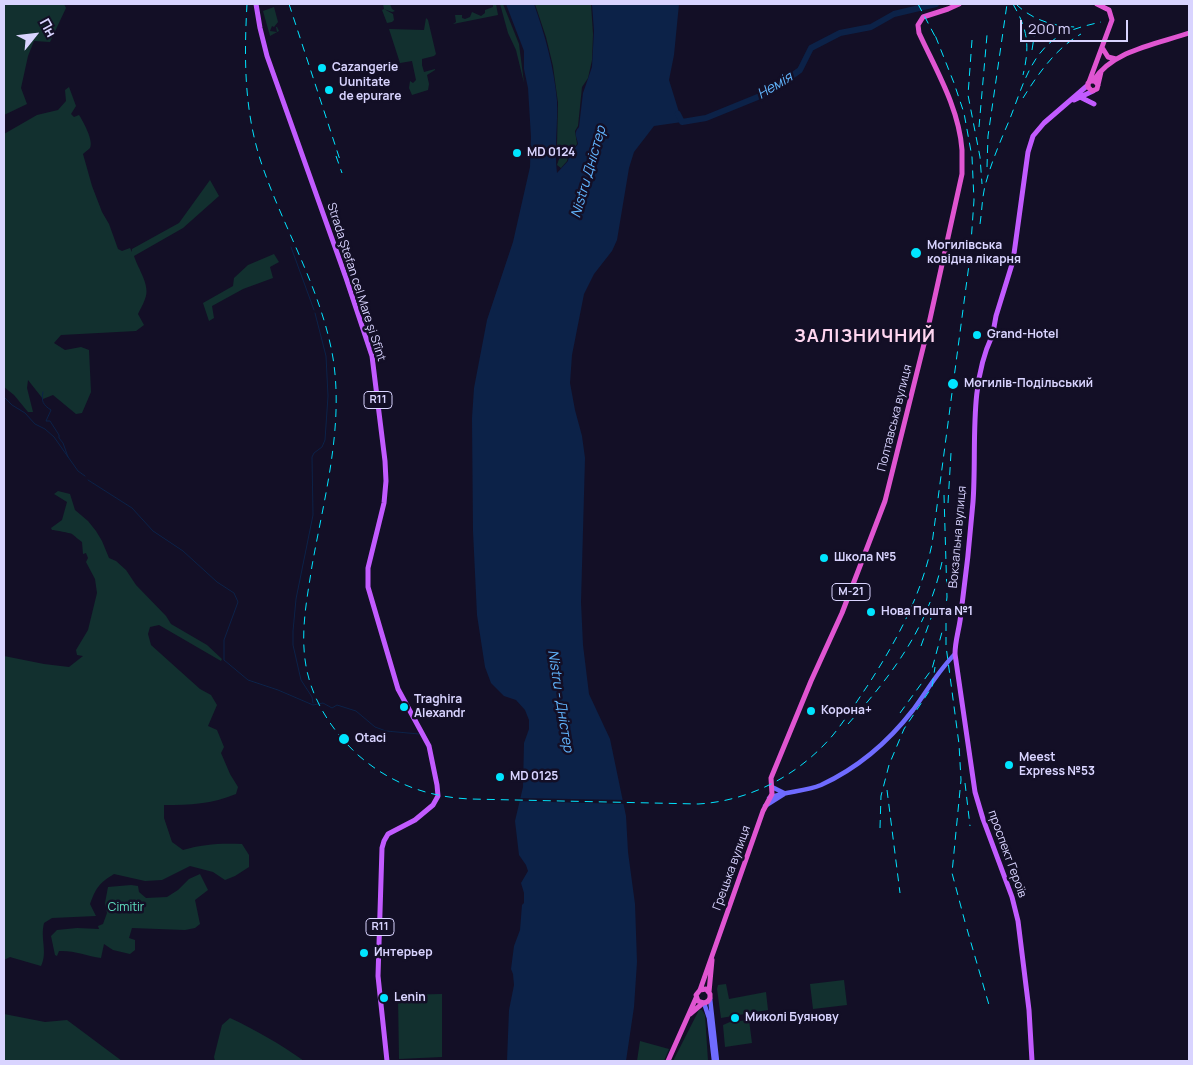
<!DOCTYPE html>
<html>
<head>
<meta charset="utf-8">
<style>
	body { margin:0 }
	#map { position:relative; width:1193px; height:1065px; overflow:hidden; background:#130f26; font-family:Manrope,sans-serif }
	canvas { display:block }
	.frame { position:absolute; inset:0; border:5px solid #d9d4ff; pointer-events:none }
	.north { position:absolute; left:10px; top:10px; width:50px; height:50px; -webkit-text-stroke:4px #130f26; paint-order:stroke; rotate:61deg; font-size:14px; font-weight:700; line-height:20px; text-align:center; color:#d9d4ff }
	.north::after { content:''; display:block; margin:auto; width:18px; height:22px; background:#d9d4ff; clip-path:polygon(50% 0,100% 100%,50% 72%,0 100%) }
	.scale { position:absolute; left:1020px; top:20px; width:108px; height:22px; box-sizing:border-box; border:2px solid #d9d4ff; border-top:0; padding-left:6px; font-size:15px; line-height:18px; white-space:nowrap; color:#d9d4ff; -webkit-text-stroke:4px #130f26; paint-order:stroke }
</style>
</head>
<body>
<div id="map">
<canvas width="1193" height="1065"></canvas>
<div class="frame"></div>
<div class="north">Пн</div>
<div class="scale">200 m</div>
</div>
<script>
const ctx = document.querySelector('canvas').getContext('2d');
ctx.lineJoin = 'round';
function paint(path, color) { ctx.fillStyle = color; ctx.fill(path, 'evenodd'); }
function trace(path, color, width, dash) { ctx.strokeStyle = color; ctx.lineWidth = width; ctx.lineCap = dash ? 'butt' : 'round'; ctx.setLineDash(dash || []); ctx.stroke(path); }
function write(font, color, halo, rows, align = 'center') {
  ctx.font = font + ' Manrope,sans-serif'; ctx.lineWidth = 5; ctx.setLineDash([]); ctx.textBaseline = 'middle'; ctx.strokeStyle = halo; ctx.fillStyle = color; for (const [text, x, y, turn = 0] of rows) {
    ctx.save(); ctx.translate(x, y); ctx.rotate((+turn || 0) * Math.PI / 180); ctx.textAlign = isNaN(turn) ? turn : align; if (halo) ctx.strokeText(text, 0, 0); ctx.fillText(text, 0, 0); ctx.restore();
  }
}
const green = new Path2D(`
	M4,4h60l2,4 -16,34 -16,-1 -6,15 -7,32 6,16 -23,11z
	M383,4h7l2,5 3,2 -3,1 -8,-3 9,5 1,6 -2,2 -5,1 -5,-13 2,-1z
	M493,4h3l2,11 -45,9 3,-2 -1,-7h7v3l3,1 5,-2 2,-5 9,4 4,-3v-3l8,-3z
	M500,4h3l16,40 5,39 -8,-33 -8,-17z
	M535,4h56l2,30 -1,26 -4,18 -6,9 -4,39 -3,5 2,13 -8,10 -2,7 -6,7 -4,-3 4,-12 -4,-7 1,-43 -5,-37 -7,-29z
	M274,7l4,15 -4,5 -2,-1 -2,5 7,1 -1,-5h1l2,4 -9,5 -7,-25z
	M426,18l2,2 8,34 -2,2 -12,3v6l2,7 11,-3v1l-8,5 2,9 -1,6 -16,5 -3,-7 1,-7 3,2 3,-3 -4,-19 -12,2 -11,-34 35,1z
	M69,87l7,19 -5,8 3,3 5,-2c4,6 15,26 11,33 -2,2 -5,4 -7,6l9,32 10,26 7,12 9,25 4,2 8,-3 2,4v-3l47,-26 31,-43 9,16 -36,32 -49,28c4,13 17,30 11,43 -2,6 -5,10 -7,15l6,11 -8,6 -75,4 -7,8 11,7 16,-3 8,3 2,42 -9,21 -6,1 -23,-19 -10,4 -15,-19 -1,8 6,24h-5l-14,-17 -10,-8v-253l33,-19 21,-5 8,-9 -1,-11z
	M274,254l5,8 -9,5 3,11 -30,11 -31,17 2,12 -5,3 -6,-18 30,-17 1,-8 14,-13z
	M58,491l12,3 5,16 13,11 8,10 6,10 7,17 7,3 10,9 10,15 30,31 5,8 36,21 15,14 -1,2 -62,-36 -9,2 -2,7 3,11 49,44 11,6 6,10 -9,21 9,4 7,17 -3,6 9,21 8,13 -2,7c-24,10 -46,11 -72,11v13l8,24 11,8c20,-6 38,-7 59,-6l7,11v12l-14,9 -10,4 -12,-8 -23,-6 -28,14 -17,1 -31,-7c-15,9 -18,14 -24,30l6,12 -44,2 -8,5c-4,16 4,29 -3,43l-31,-9 -6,3v-304l40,8 25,3 14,-11 -6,-1 -1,-5 12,-20 9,-37 -2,-14 -9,-17 2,-4 -2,-5 -3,1 -1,-12c-3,-2 -6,-5 -10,-8 -1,-1 -18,-4 -20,-4l-1,-2 11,-8 5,-18 -13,-8z
	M200,874l8,16 -13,10 5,24 -5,4 -10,2 -53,-2 -3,10 6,2v10l-5,4 -17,-4 -9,-6 -3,14c-14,-2 -28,-8 -42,-7l-2,5 -2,-1 -4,-19 6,-6 20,-2 22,1 -1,-3 5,-2 4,-11 -2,-10 3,-16 23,-2 7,1 1,6 7,6 21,-1 11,-7 11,-11z
	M844,980l3,25 -34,4 -3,-25z
	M726,984l3,15 37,-7 2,18 -47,8 -4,-29 1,-4z
	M442,994v63l-43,2 -1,-64z
	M699,1010h3l3,5 3,46h-35z
	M4,1014l41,8 22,-2 55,41h-118z
	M230,1018c26,12 50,26 74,43h-89l-1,-4 8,-32z
	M749,1020l3,23 -27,4 -2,-22 7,-3z
	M640,1041l29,8 -5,12h-27z`);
const water = new Path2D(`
	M506,4h28c11,31 20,63 23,97 1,24 -3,48 0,72l11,-12 1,-6 9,-11c-1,-7 -5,-11 1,-17l4,-34 9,-26 2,-36 -2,-27h87l-5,51 -5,25 13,42 -28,4 -20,26 -5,16 -12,72 -5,11 -18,23 -10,20 -12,61 -2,28 5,27 7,26 3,22 -4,144 2,43 6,49 21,45 16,77 2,36 7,52 2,58 -3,45 -8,54h-119l2,-51 5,-25 -1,-11 -2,-5 3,-23 6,-16 2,-25 2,-2v-10l-3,-10 7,-12 -2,-6 -7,-10 -4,-34 8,-34 1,-44 5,-14v-9l-4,-10 -9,-10 -12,-4 -13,-13 -6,-16 -8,-52 -4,-84 -1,-113 2,-30 13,-68 26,-78 17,-75 1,-30 -3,-49 -4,-19v-18z`);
const pier = new Path2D(`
	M517,798l109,2v4l-110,-3z`);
const stream = new Path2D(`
	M291,247l23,63
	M4,378v5
	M43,392c-2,9 0,13 8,18l-5,11h4l9,14v3l4,5 5,14
	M4,397l8,8 13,8 10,11 10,5 9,8 24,34 7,5
	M88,480l44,28 21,23 30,20 34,31 17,11 4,9 -14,38v20l24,20 30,10 35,15 10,-2 9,5 5,-3 19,6 19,16 11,4 33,3
	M313,703l-1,-6 -11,-17 -8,-35v-14l3,-32 17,-84 -1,-58 2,-4 8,-6 3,-7 3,-44 -2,-40 -11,-43`);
const river = new Path2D(`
	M678,114l4,8 24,-4 64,-26 30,-22 11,-22 29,-15 31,-6 23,-13 42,-10`);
const secondary = new Path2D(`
	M772,787l12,6
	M769,798c17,-7 35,-6 52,-13 37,-17 68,-44 92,-75 14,-19 25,-39 42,-56
	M765,806l19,-12
	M710,998l7,63
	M704,1003l5,15 5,43`);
const primary = new Path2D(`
	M256,4l4,24 7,28 79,222 26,78 13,105 1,20 -2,22 -16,65v19l30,102 31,57 8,39 1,11 -5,9 -18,15 -27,14 -4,7 -2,7 -4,128 9,85
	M1080,97l14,7
	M1074,100l19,-9
	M992,336c-24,51 -15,112 -19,166 -3,37 -7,74 -12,111 -1,14 -6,27 -6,41l20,138 8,27 29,78 6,24 11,89 3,51
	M992,338l4,-22 17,-55 15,-109 5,-16 11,-13 44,-38`);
const trunk = new Path2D(`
	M1103,49l5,8 8,2
	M1093,81c20,-31 64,-37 96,-48
	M1089,82l23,-62 -3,-10 -12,-6
	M1098,85l-3,-4h-4l-3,2v4l4,4 5,-2 4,-17
	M700,990l6,-1 4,5v4c-2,5 -6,6 -12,3l-2,-6 4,-5 63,-179 9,-17 -1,-16 40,-97 31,-68 43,-112 43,-173 34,-154c0,-8 0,-16 0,-24 -3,-42 -26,-80 -43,-117l-1,-8 5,-8 25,-8 11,-5
	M709,992l3,-32
	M690,1014l13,-11
	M668,1061l28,-63`);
const rail = new Path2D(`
	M247,4c-3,54 -3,106 14,158 22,66 60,126 72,196 11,69 -9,140 -21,208 -5,33 -12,66 -6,100 6,34 26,65 52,89 32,28 69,42 112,44l228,5c53,-3 102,-30 135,-69 13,-16 24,-34 35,-50 29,-45 53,-89 64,-141l38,-287 4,-57 -2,-43 -8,-44 -10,-30 -19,-48
	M289,4l52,159
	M918,4l19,36
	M1013,4c15,26 17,42 10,71
	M1016,4c16,16 39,23 61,23
	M972,40l-4,55 12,62 2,27
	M1032,50l4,-25
	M1023,98c15,-24 33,-50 58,-64
	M979,127l8,-92
	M336,156l6,17
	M987,167l1,-31 19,-132
	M980,224c2,-13 2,-26 5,-38 6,-23 15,-44 24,-65 11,-27 19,-61 43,-80 14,-11 32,-15 49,-19
	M944,495l3,102 -2,18
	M948,503l3,-50
	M946,609v37l13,98 2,36 -9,93 13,49
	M921,646l10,-28
	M900,713l32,-44 10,-37
	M848,724c44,-49 80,-96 94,-162
	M965,783l5,43
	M887,790l13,103
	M880,828l1,-32 8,-31 15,-36 28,-42 3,-20
	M967,929l22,76`);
const markers = [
	[322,68,5,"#00e5ff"],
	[329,90,5,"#00e5ff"],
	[517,153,5,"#00e5ff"],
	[916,253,6,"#00e5ff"],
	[977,335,5,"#00e5ff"],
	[953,384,6,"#00e5ff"],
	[824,558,5,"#00e5ff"],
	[871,612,5,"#00e5ff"],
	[404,707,5,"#00e5ff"],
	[811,711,5,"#00e5ff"],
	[344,739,6,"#00e5ff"],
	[1009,765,5,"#00e5ff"],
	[500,777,5,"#00e5ff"],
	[364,953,5,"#00e5ff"],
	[384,998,5,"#00e5ff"],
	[735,1018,5,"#00e5ff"]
];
const shields = [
	[378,400,28],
	[851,592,38],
	[380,927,28]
];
const shieldNames = [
	["R11",378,400],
	["М-21",851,592],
	["R11",380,927]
];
const poiNames = [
	["Cazangerie",332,68],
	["Uunitate",339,83],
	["de epurare",339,97],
	["MD 0124",527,153],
	["Могилівська",927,246],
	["ковідна лікарня",927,260],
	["Grand-Hotel",987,335],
	["Могилів-Подільський",964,384],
	["Школа №5",834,558],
	["Нова Пошта №1",881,612],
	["Traghira",414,700],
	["Alexandr",414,714],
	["Корона+",821,711],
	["Otaci",355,739],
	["Meest",1019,758],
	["Express №53",1019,772],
	["MD 0125",510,777],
	["Интерьер",374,953],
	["Lenin",394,998],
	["Миколі Буянову",745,1018]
];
const streetNames = [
	["Strada Ştefan cel Mare şi Sfînt",356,282,72],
	["Полтавська вулиця",895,418,-76],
	["Вокзальна вулиця",958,537,-85],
	["проспект Героїв",1007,854,70],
	["Грецька вулиця",732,868,-70]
];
const parkNames = [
	["Cimitir",126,908]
];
const waterNames = [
	["Немія",775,86,-31],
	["Nistru Дністер",589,172,-74],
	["Nistru - Дністер",560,701,81]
];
const districtNames = [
	["ЗАЛІЗНИЧНИЙ",865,337]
];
paint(green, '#12302f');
paint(water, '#0c2248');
paint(pier, '#130f26');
trace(stream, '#0c2248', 1);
trace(river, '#0c2248', 6);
trace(secondary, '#6f6bff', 4.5);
trace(primary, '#c25bff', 5);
trace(trunk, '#e055d1', 5);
trace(rail, '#00e5ff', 1, [8, 6]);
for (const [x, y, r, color] of markers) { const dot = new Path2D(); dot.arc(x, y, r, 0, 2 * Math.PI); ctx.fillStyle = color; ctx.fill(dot); trace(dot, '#130f26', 2); }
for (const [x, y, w] of shields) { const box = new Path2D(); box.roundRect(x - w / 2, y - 8.5, w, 17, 4); ctx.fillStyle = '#130f26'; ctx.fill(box); trace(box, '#d9d4ff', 1); }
write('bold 11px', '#d9d4ff', null, shieldNames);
write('bold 12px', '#d9d4ff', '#130f26', poiNames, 'left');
write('12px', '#d9d4ff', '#130f26', streetNames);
write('12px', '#5fe0c0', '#130f26', parkNames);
write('italic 14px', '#62b6ff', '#130f26', waterNames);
ctx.letterSpacing = '1px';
write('bold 18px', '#ffd6f0', '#130f26', districtNames);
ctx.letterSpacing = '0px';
</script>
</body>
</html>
